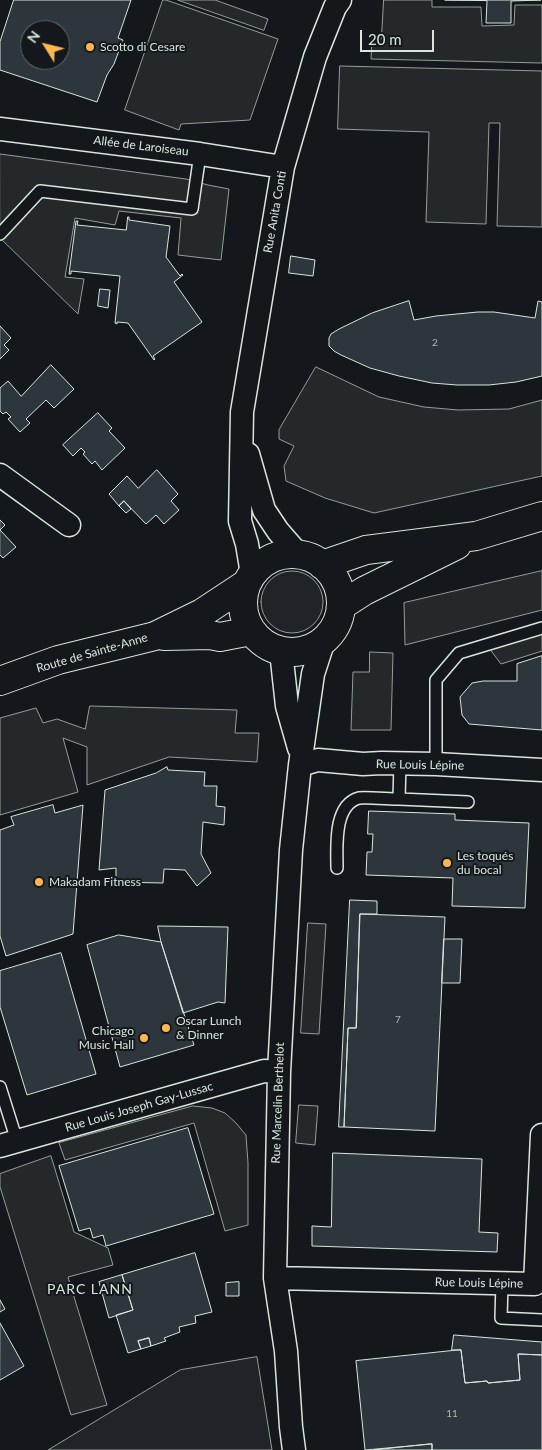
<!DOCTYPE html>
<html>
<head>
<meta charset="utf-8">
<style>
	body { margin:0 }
	#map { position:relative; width:542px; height:1450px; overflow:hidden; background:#14181c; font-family:Lato,sans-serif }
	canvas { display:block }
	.north { position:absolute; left:20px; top:20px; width:50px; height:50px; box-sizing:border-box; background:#14181c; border:1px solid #626a69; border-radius:50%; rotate:306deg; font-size:14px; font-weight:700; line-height:20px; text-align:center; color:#d8e6dc }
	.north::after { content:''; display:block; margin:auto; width:18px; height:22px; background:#ffb74d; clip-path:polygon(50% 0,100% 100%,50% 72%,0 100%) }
	.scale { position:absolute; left:360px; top:30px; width:74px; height:22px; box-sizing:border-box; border:2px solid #d8e6dc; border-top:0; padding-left:6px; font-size:15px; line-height:18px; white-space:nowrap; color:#d8e6dc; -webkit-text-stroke:4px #14181c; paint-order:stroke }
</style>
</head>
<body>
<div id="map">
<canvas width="542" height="1450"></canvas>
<div class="north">N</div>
<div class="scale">20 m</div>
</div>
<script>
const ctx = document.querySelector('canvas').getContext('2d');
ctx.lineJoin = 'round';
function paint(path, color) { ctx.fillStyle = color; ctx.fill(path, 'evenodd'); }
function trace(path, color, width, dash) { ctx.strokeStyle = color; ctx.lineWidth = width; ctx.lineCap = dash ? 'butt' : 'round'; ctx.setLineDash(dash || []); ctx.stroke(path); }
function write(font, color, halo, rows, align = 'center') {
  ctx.font = font + ' Lato,sans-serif'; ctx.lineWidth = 4; ctx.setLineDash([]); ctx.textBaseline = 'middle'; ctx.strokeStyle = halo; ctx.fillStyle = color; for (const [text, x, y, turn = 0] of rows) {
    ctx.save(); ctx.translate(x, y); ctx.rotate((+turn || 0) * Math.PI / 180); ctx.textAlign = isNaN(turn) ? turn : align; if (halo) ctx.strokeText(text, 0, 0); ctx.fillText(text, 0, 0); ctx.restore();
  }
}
const green = new Path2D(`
	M261 602a31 31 0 1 1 62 0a31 31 0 1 1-62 0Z
	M257,1357l15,93h-224l132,-80z`);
const parking = new Path2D(`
	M163,0h3l112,39 -28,81 -69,4 -2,6 -54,-20z
	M178,0h37l53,19 -4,11z
	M384,0h48v7h49l1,19 32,-1 1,-20h27v58l-171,-4 1,-20h9z
	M340,66l202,5v156l-45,-1 3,-103h-11l-3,101 -60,-2 3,-90 -91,-3z
	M0,154l186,25 22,6 21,4 -8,71 -43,-5 3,-37 -62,-7 -4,14 -40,-7 -10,59 19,2 -6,35 -78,-76z
	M316,367l63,30 45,10 34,3 51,-1 33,-9v76l-168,37 -49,-15 -39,-17 -2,-15 10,-20 -15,-7v-9z
	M542,571v39l-137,35 -1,-42z
	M542,632v19l-41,13 -12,-16z
	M370,652l23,1 -2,77h-40l2,-58h16z
	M90,706l147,4 -2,23h24l-2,29 -88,-5 -82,28v-38l-24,-9 15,54 -78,23v-97l36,-10 7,15 14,-4 28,10z
	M308,923l18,1 -7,110 -18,-1z
	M299,1105l19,1 -3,39 -19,-2z
	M193,1106l19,2 13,5 11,10 10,12 2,28v62l-23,6 -31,-108 -129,37 -6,-17z
	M51,1156l23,76 34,16 5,17 -45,12 39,128 -36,10 -71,-228v-13z`);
const building = new Path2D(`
	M14,0h117l-13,38 5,2 -9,24 -7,11 -10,27 -97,-32v-28zM30,30h30v30h-30z
	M445,0h96l-30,1v22h-25l1,-22z
	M128,217h1v3l41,6 -4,31 14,19 2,-2 1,1 -9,7 28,40 -49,34 2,3 -1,1 -26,-37 -11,-1v2l-2,-1 5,-47 -49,-5v3h-2l7,-53h2l-1,4 49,5z
	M291,256l24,4 -2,16 -24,-3z
	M100,289l10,1 -2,18 -10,-2z
	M409,301l5,19 22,-4 42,-4h16l41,6 3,-17 4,1v74l-26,6 -27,3h-32l-25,-2 -33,-7 -29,-8 -29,-13 -7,-4 -5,-5v-8l2,-4 8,-5 33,-16z
	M0,326l11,12 -7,7 5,5 -9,9z
	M51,365l23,24 -20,19 -8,-8 -20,19 4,4 -10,9 -12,-13 3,-2 -5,-5 -3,2 -3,-3v-23l8,-7 13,15z
	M98,413l14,15 -3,3 16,17 -23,22 -7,-9 -3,3 -9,-10 2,-2 -4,-4 -8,8 -10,-11z
	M157,470l21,24 -7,7 8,9 -15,14 -8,-9 -10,9 -22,-23 -5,5 -10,-12 18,-18 11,12z
	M124,501l7,8 -5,4 -7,-7z
	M0,520l5,5 -5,5z
	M0,530l16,17 -13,11 -3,-3z
	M542,656v74l-73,-6 -7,-9 -2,-18 12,-14 11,-2h34v-17z
	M167,767l1,3 37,2 -1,14h13l-1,20 9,1 -1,18 -21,-3 -2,32 10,19 -14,13 -12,-16 -21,-1 -1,14 -47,-1v-14l-17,2 6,-80 51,-17z
	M53,805l2,8 28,-8 -10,129 -67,22 -6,-20v-106l14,-5 -3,-8z
	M369,811l86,3v6l74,3 -4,85 -73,-2 1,-28 -87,-3 1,-23h5l1,-18h-5z
	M350,900l27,1v13h-17l-4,114h-8l-4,99h-5z
	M360,914l85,3 -10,214 -91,-4 4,-99h8z
	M158,926l70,1 -3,76 -7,-1 -35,11 -22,-71z
	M119,935l42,7 33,103 -74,22 -33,-122z
	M444,939h18l-2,44h-18z
	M61,953l35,121 -69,21 -27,-88v-36z
	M188,1128l26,86 -108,32 -3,-11 -10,3 -3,-10 -11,3 -20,-65z
	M333,1153l149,6 -3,73 19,1 -1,19 -185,-6v-20l19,1z
	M195,1253l17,59 -17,4 1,7 -17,4 1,5 -16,6 2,3 -15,5 -2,-8 -11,3 3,8 -13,4 -12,-38 17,-5 -11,-35z
	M122,1275l11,35 -24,8 -10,-36z
	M239,1282v14h-13v-13z
	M0,1300l5,9 -5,3z
	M0,1323l24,43 -24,14z
	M454,1335l88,7v13l-24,-1 2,26 -32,3 -1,-2 -22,2 -4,-33h-9z
	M149,1338l2,8 -10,3 -3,-8z
	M461,1350l4,33 22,-2 1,2 32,-3 -2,-26 24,1v95h-110v-6l-67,6 -9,-89z
	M432,1444v6h-58z`);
const lane = new Path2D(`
	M0,234l40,-43 152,18 8,-55
	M436,764v-84l23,-27 83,-25
	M399,799l69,3
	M337,868c0,-20 -4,-63 22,-70 7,-1 31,1 40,1l1,-36
	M0,1087l17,54
	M502,1283l-1,35 41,2`);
const street = new Path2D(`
	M0,129l200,25 83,13
	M248,454l16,56 14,21 20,23
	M0,475l69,50
	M252,574l-5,-30 -7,-23 2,-109 41,-245 32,-110 20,-50 5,-7
	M281,651l6,55 12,42
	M300,765l18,-5 45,4 19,-1 54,1 106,6
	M0,1146l264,-75 15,1
	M275,1278l260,6 7,-149
	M294,1450l-3,-23 -5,-76 -11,-73 4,-206 12,-222 9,-85 13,-91 11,-34`);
const secondary = new Path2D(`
	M243 603a49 49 0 1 1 98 0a49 49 0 1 1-98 0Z
	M322,565l44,-15 110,-14 66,-20
	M341,606l23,-15 93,-46
	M164,636l46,-1 10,2 31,-6
	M0,681l58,-21 97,-24 47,-23 44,-29`);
const markers = [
	[90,47,5,"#ffb74d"],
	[447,863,5,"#ffb74d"],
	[39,882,5,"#ffb74d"],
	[166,1028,5,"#ffb74d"],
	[144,1038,5,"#ffb74d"]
];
const numberNames = [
	["2",435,343],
	["7",398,1020],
	["11",452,1414]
];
const poiNames = [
	["Scotto di Cesare",100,47],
	["Les toqués",457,856],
	["du bocal",457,870],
	["Makadam Fitness",49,882],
	["Oscar Lunch",176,1021],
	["& Dinner",176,1035],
	["Chicago",134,1031,"right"],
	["Music Hall",134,1045,"right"]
];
const streetNames = [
	["Allée de Laroiseau",141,146,7],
	["Rue Anita Conti",275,212,-80],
	["Route de Sainte-Anne",92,653,-16],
	["Rue Louis Lépine",420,765,1],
	["Rue Marcelin Berthelot",278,1103,-88],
	["Rue Louis Joseph Gay-Lussac",139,1107,-16],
	["Rue Louis Lépine",479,1283,1]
];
const neighbourhoodNames = [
	["PARC LANN",90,1289]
];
paint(green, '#202428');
trace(green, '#939e99', 1);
paint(parking, '#24282b');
trace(parking, '#939e99', 1);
paint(building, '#2c363c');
trace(building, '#d8e6dc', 1);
trace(lane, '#d8e6dc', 14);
trace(street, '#d8e6dc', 25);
trace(secondary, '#d8e6dc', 30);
trace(lane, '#14181c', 11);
trace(street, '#14181c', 22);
trace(secondary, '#14181c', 28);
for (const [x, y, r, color] of markers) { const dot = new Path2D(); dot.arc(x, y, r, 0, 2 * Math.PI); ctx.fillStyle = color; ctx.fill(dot); trace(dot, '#14181c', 2); }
write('10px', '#adbab4', null, numberNames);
write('12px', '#d8e6dc', '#14181c', poiNames, 'left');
write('12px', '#d8e6dc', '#14181c', streetNames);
ctx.letterSpacing = '1px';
write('14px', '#d8e6dc', '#14181c', neighbourhoodNames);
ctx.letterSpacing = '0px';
</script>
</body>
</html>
